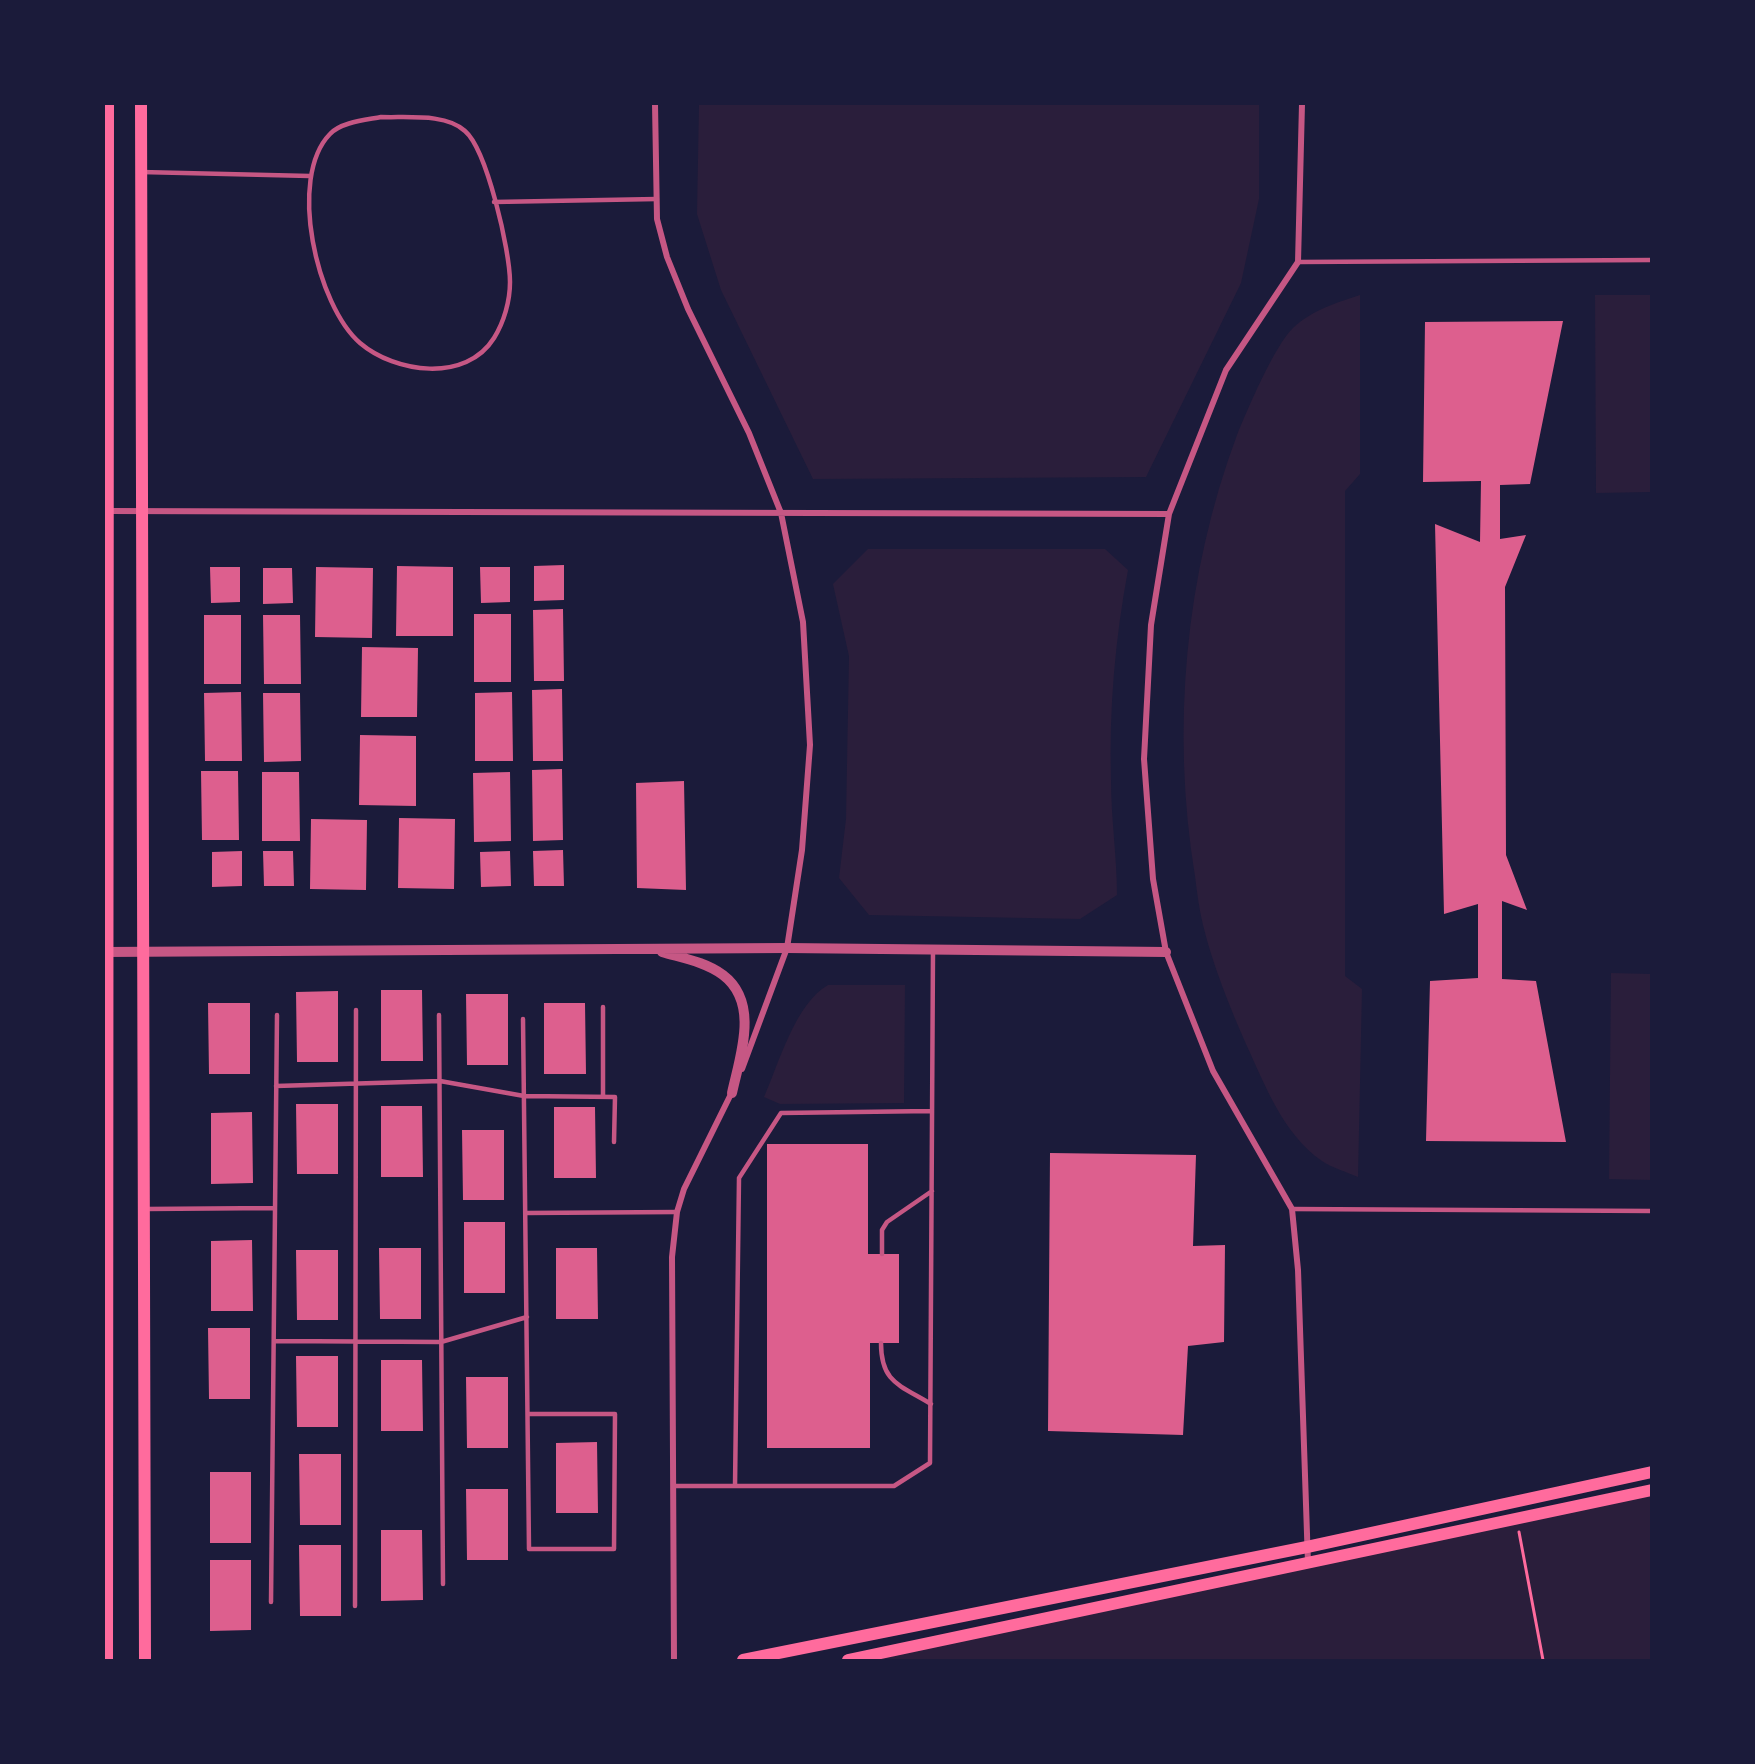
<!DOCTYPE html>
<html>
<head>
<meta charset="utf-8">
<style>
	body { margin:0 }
	#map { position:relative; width:1755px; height:1764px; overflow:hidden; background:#1b1b3a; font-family:Signika,sans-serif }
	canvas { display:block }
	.frame { position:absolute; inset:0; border:105px solid #1b1b3a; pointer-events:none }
</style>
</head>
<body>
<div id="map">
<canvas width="1755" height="1764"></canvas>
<div class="frame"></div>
</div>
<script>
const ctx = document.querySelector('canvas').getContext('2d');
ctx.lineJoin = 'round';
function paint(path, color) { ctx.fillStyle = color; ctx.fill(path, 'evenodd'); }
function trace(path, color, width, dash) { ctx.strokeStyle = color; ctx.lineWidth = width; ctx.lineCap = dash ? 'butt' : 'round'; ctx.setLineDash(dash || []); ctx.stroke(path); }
const green = new Path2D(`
	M699,104h560v95l-18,84 -95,194 -333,2 -92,-189 -24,-76z
	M1360,295v179l-15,17v485l17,13 -4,188c-11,-5 -26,-9 -36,-16 -39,-27 -57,-76 -76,-117 -16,-36 -34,-81 -43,-119 -4,-16 -6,-33 -8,-49 -24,-147 -10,-302 42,-441 10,-25 38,-90 56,-107 19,-18 43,-25 67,-33z
	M1595,295h56v197l-55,1z
	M868,549h237l23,21c-13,70 -19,139 -17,210 0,39 6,77 6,115l-37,24 -211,-4 -30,-37 7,-59 3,-163 -16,-72z
	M1611,973l40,1v206l-42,-1z
	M828,985h77l-1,118 -124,1 -16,-7c15,-34 31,-93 64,-112z
	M1651,1490v170h-803z`);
const building = new Path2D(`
	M1563,321l-33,163 -30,1v54l26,-4 -21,52 1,268 21,55 -25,-9v78l34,2 30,161 -140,-1 4,-160 48,-3v-74l-34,10 -9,-390 45,18 1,-61 -58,1 2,-160z
	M564,565v35l-30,1v-35z
	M397,566l56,1v69h-57z
	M210,567h30v35l-29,1z
	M316,567l57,1 -1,70 -57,-1z
	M480,567h30v35l-29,1z
	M263,568h29l1,35 -30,1z
	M563,609l1,72h-30l-1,-71z
	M474,614h37v68h-37z
	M204,615h37v69h-37z
	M263,615h37l1,69h-37z
	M362,647l56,1 -1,69h-56z
	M562,689l1,72h-30l-1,-71z
	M241,692l1,69h-37l-1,-68z
	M512,692l1,69h-38v-68z
	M263,693h37l1,68 -37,1z
	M360,735l56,1v70l-57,-1z
	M562,769l1,71 -30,1 -1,-71z
	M201,771h37l1,69h-37z
	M262,772h37l1,69h-38z
	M510,772l1,69 -37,1 -1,-69z
	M684,781l2,109 -49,-2 -1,-105z
	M399,818l56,1 -1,70 -56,-1z
	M311,819l56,1 -1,70 -56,-1z
	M563,850l1,36h-30l-1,-35z
	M242,851v35l-30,1v-35z
	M263,851h30l1,35h-30z
	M510,851l1,35 -30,1 -1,-35z
	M381,990h41l1,71h-42z
	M338,991v71h-41l-1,-70z
	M466,994h42v71h-41z
	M208,1003h42v71h-41z
	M544,1003h41l1,71h-42z
	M296,1104h42v70h-41z
	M381,1106h41l1,71h-42z
	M554,1107h41l1,71h-42z
	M252,1112l1,71 -42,1v-71z
	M462,1130h42v70h-41z
	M767,1144h101v110h31v89h-29v105h-103z
	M1050,1153l146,2 -3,91 32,-1 -1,97 -36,4 -5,89 -135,-4z
	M464,1222h41v71h-41z
	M252,1240l1,71h-42v-70z
	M379,1248h42v71h-41z
	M556,1248h41l1,71h-42z
	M296,1250h42v70h-41z
	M208,1328h42v71h-41z
	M296,1356h42v71h-41z
	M381,1360h41l1,71h-42z
	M466,1377h42v71h-41z
	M597,1442l1,71h-42v-70z
	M299,1454h42v71h-41z
	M210,1472h41v71h-41z
	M466,1489h42v71h-41z
	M381,1530h41l1,70 -42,1z
	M299,1545h42v71h-41z
	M210,1560h41v70l-41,1z`);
const path = new Path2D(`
	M1519,1532l24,128`);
const service = new Path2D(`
	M381,117c25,1 65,-4 84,14 22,19 45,120 45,151 0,19 -6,40 -16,56 -28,45 -99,35 -134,5 -43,-37 -73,-165 -30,-209 11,-12 36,-14 51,-17z
	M141,172l169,4
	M494,202l163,-3
	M1298,262l354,-2
	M603,1007v90
	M439,1015l4,569
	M523,1019l6,530h85l1,-135h-87
	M276,1086l164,-5 84,15 91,1 -1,45
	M146,1209l129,-1
	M1292,1209l360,2
	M526,1213l151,-1
	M882,1254v-24l5,-8 45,-31
	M274,1341l167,1 86,-25
	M881,1343c0,40 19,42 50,61
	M674,1486h220l36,-23 3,-513
	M735,1486l4,-308 42,-65 151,-2
	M271,1602l6,-587
	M355,1606l1,-596`);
const minor = new Path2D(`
	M655,104l2,115 10,38 21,52 61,124 32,80 22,109 7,123 -8,105 -15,98 -45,121
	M1302,104l-4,158 -72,108 -57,144 -18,111 -7,134 9,120 13,73 47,119 79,138 6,61 10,293
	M108,511l1061,3
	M674,1660l-2,-403 5,-45 7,-23 48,-97`);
const tertiary = new Path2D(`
	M104,952l683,-4 379,4
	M662,952c20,6 44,10 61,23 37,28 17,81 9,118`);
const secondary = new Path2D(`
	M141,104l4,1556
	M107,1660l1,-1556
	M743,1660l564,-113 345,-75
	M848,1660l804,-170`);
paint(green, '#2a1e3b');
paint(building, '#dd5f8e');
trace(path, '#ff6b9d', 3);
trace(service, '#c65784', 4.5);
trace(minor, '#c65784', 6);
trace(tertiary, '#c65784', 10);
trace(secondary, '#ff6b9d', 12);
</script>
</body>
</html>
